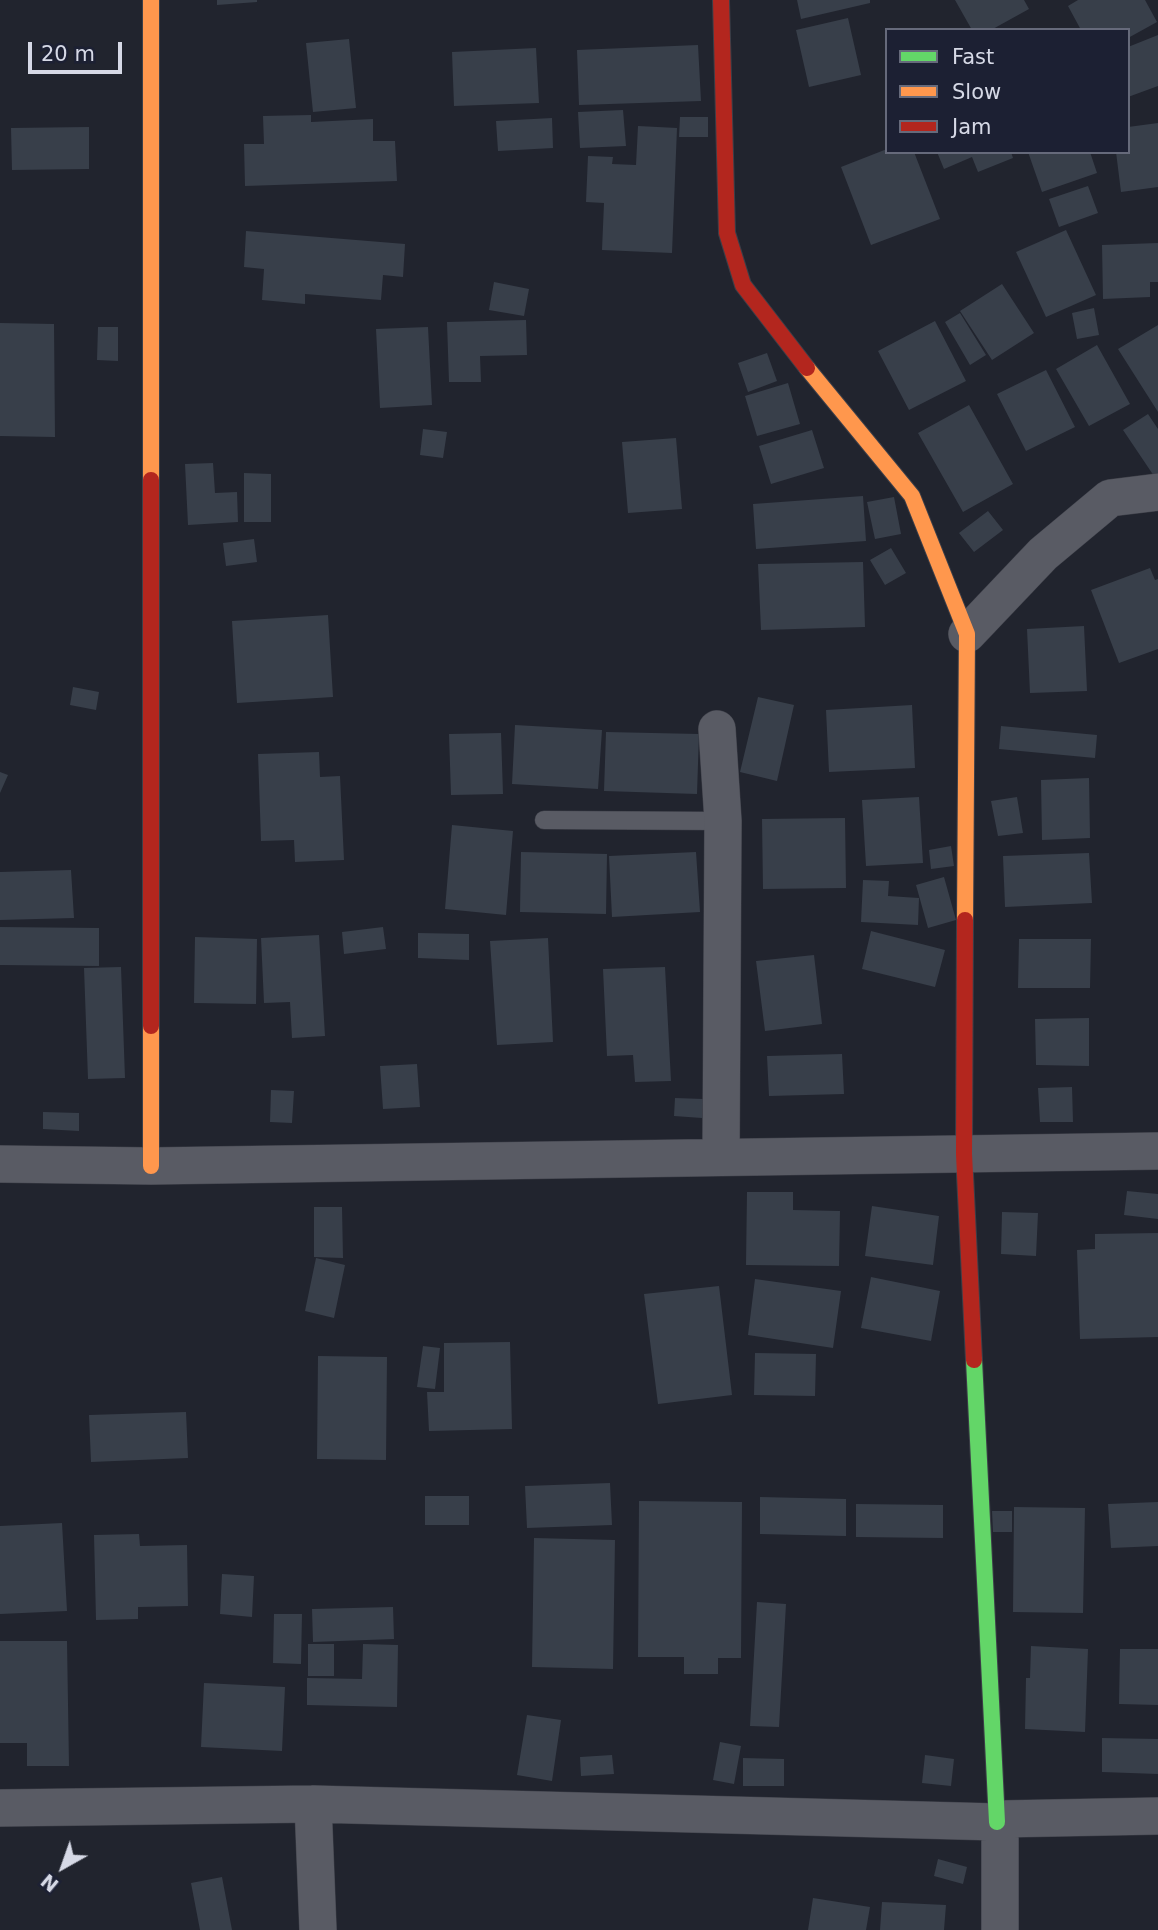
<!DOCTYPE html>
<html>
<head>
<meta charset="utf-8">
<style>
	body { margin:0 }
	#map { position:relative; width:1158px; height:1930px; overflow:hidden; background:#21242e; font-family:"DejaVu Sans",sans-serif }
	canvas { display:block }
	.legend { position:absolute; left:885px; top:28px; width:245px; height:126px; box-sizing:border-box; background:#1c2033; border:2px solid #666a7b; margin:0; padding:9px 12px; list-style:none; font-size:21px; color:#d6d9e6 }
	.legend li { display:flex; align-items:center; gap:14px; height:35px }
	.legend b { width:35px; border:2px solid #666a7b }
	.north { position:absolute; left:28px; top:1832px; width:70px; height:70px; -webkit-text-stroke:5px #1c2033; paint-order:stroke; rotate:220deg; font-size:19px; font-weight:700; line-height:28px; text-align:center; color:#d6d9e6 }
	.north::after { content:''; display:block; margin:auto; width:24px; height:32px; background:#d6d9e6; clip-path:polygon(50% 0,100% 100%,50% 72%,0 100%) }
	.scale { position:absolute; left:28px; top:42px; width:94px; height:32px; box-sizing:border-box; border:4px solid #d6d9e6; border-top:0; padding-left:9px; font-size:21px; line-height:24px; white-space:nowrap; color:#d6d9e6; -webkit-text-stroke:5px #1c2033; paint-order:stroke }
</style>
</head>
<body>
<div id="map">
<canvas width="1158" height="1930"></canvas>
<ul class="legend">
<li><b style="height:9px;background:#63d668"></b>Fast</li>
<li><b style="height:9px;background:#ff974d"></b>Slow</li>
<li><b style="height:9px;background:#b3261e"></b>Jam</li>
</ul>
<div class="north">N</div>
<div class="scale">20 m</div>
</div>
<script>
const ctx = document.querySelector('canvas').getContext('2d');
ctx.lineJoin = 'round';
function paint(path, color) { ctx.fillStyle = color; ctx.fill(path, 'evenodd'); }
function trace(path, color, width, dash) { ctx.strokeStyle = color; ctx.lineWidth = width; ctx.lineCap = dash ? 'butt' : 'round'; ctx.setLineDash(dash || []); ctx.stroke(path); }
const building = new Path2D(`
	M217,0h40v2l-40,3z
	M797,0h73v3l-69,16z
	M955,0h69l5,9 -38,21h-19z
	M1078,0h67l12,22 -29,16v-8h-47l-13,-24z
	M848,18l13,57 -52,12 -13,-57z
	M1158,35v51l-30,11v-50z
	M349,39l7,69 -43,4 -7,-69z
	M698,45l3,56 -122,4 -2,-55z
	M536,48l3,55 -85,3 -2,-54z
	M623,110l3,36 -46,2 -2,-36z
	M311,115v7l62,-3v22h22l2,40 -152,5 -1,-42h20l-1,-28z
	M680,117h28v20h-29z
	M552,118l1,30 -55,3 -2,-30z
	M1158,123v64l-37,5 -5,-40h12v-25z
	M638,126l39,2 -5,125 -70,-3 2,-47 -18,-1 2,-46 25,1 -1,7 24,1z
	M89,127v42l-77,1 -1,-42z
	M887,149v3h27l26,67 -69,26 -30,-78z
	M937,152h74l2,6 -35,14 -6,-15 -28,12z
	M1028,152h62l7,21 -55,19z
	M1088,186l10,27 -39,14 -10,-28z
	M1066,230l30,65 -50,22 -30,-65z
	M246,231l159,13 -2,33 -20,-2 -2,25 -76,-6v10l-43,-4 2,-31 -20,-2z
	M1158,243v39h-8v15l-47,2 -1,-54z
	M494,282l35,7 -5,27 -35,-6z
	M1002,284l32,49 -42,27 -32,-49z
	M1094,308l5,27 -22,4 -5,-26z
	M960,313l26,42 -16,10 -25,-43z
	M526,320l1,35 -47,1 1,26h-32l-2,-60z
	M935,321l31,60 -57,29 -31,-59z
	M0,323l54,1 1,113 -55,-1z
	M1158,325v87l-40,-63z
	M98,327h20v34l-21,-1z
	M428,327l4,78 -52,3 -4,-79z
	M1097,345l33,59 -41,22 -33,-57z
	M767,353l10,28 -29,11 -10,-29z
	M1046,370l29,57 -49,24 -29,-57z
	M788,383l12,41 -43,12 -12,-40z
	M969,405l44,79 -50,28 -45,-79z
	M1148,414l10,15v53l-35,-52z
	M423,429l24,3 -4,26 -23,-3z
	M812,430l12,38 -53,16 -12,-38z
	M676,438l6,71 -54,4 -6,-71z
	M213,463l2,30 22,-1 1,30 -50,3 -3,-61z
	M244,473l27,1v48h-27z
	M863,496l3,45 -110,8 -3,-45z
	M894,497l7,37 -26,5 -8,-37z
	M988,511l15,19 -29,22 -15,-19z
	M254,539l3,23 -31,4 -3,-23z
	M891,548l15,25 -21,12 -15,-25z
	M863,562l2,65 -104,3 -3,-66z
	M1150,568l5,12 3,-1v70l-39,14 -28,-73z
	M328,615l5,82 -96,6 -5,-82z
	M1084,626l3,65 -57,2 -3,-64z
	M73,687l26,5 -3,18 -26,-5z
	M758,697l36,8 -17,76 -37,-9z
	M912,705l3,63 -86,4 -3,-62z
	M515,725l87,5 -4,59 -86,-5z
	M1001,726l96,9 -2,23 -96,-9z
	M606,732l93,2 -2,60 -93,-3z
	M501,733l2,61 -52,1 -2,-61z
	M319,752l1,25 20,-1 4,84 -49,2 -1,-22 -33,1 -3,-87z
	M0,772l8,3 -8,18z
	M1089,778l1,60 -48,2 -1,-60z
	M919,797l4,66 -57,3 -4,-66z
	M1017,797l6,36 -25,3 -7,-35z
	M845,818l1,70 -83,1 -1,-70z
	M452,825l61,6 -7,84 -61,-6z
	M951,846l3,20 -23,3 -2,-19z
	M521,852l86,2 -1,60 -86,-2z
	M696,852l4,60 -88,5 -3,-61z
	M1089,853l3,50 -87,4 -2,-51z
	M71,870l3,48 -74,2v-48z
	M944,877l12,43 -28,8 -12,-43z
	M863,880l26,1 -1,15 31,2 -1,27 -57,-3z
	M0,927l99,1v38l-99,-1z
	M383,927l3,22 -42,5 -2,-22z
	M871,931l74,19 -10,37 -73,-18z
	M418,933l51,1v26l-51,-2z
	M319,935l6,101 -33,2 -2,-36 -26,1 -3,-65z
	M195,937l62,2 -1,65 -62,-1z
	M548,938l5,104 -56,3 -7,-104z
	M1019,939h72l-1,49h-72z
	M814,955l8,69 -57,7 -9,-70z
	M121,967l4,111 -37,1 -4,-111z
	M665,967l6,114 -36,1 -2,-27 -26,1 -4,-87z
	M1089,1018v48l-53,-1 -1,-46z
	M842,1054l2,40 -75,2 -2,-40z
	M417,1064l3,43 -37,2 -3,-43z
	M1072,1087l1,35h-33l-2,-34z
	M271,1090l23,1 -2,32 -22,-1z
	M675,1098l28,1 -1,19 -28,-2z
	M43,1112l36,1v18l-36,-2z
	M1127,1191l31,3v25l-34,-4z
	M747,1192h46v18l47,1 -1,55 -93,-1z
	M872,1206l67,10 -6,49 -68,-9z
	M314,1207h28l1,51 -29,-1z
	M1002,1212l36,1 -2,43 -35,-2z
	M1158,1233v104l-78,2 -3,-89 18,-1v-15z
	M316,1258l29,7 -11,53 -29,-7z
	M871,1277l69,14 -9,50 -70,-13z
	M755,1279l86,12 -8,57 -85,-13z
	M719,1286l13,109 -74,9 -14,-110z
	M510,1342l2,87 -83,2 -2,-39h17v-49z
	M423,1346l17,2 -5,41 -18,-2z
	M755,1353l61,1 -1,42 -61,-1z
	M318,1356l69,1 -1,103 -69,-1z
	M186,1412l2,46 -97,4 -2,-47z
	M610,1483l2,42 -85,3 -2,-42z
	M425,1496h44v29h-44z
	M760,1497l86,2v37l-86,-2z
	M639,1501l103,1 -1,156h-23v16h-34v-17h-46z
	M1158,1502v44l-47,2 -3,-44z
	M856,1504l87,1v33l-87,-1z
	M1014,1507l71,1 -2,105 -70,-1z
	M992,1511h20v21h-19z
	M62,1523l5,88 -67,3v-88z
	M139,1534l1,12 47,-1 1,61 -50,1v12l-42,1 -2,-85z
	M534,1538l81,2 -2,129 -81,-2z
	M222,1574l32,2 -2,41 -32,-3z
	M757,1602l29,2 -7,123 -29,-1z
	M393,1607l1,32 -81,3 -1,-33z
	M274,1614h28l-1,50 -28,-1z
	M0,1641h67l2,125h-42v-23h-27z
	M308,1644h26v32h-26z
	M363,1644l35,1 -1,62 -90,-2v-27l55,1z
	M1031,1646l57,3 -3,83 -60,-3 1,-51h4z
	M1120,1649h38v56l-39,-1z
	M204,1683l81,4 -3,64 -81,-4z
	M527,1715l34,5 -9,61 -35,-6z
	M1102,1738l56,1v35l-56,-2z
	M720,1742l21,4 -7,38 -21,-4z
	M612,1755l2,19 -33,2 -1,-19z
	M925,1755l29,4 -3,27 -29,-3z
	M743,1758l41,1v27h-41z
	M938,1859l29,8 -4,17 -29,-8z
	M222,1877l10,53h-32l-9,-47z
	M813,1898l57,9 -4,23h-58z
	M882,1902l64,3 -2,25h-64z`);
const lane = new Path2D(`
	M544,820l179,1`);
const street = new Path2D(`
	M967,634l76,-80 67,-56 48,-6
	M717,729l6,92 -2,336
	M0,1164l151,2 1007,-15
	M313,1804l5,126
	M0,1808l313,-4 684,18 3,-3 158,-3
	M1000,1930v-111`);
const fast = new Path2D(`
	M974,1360l23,462`);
const slow = new Path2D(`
	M151,0v480
	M807,368l105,128 55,138 -2,286
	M151,1026v140`);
const jam = new Path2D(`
	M721,0l6,233 16,52 64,83
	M151,480v546
	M965,920l-1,234 10,206`);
paint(building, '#383f4a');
trace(lane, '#3d3f48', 19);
trace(street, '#3d3f48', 38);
trace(fast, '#3d3f48', 18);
trace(slow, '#3d3f48', 18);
trace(jam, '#3d3f48', 18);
trace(lane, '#595b64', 18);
trace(street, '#595b64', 37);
trace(fast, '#63d668', 16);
trace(slow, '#ff974d', 16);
trace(jam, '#b3261e', 16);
</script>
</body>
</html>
